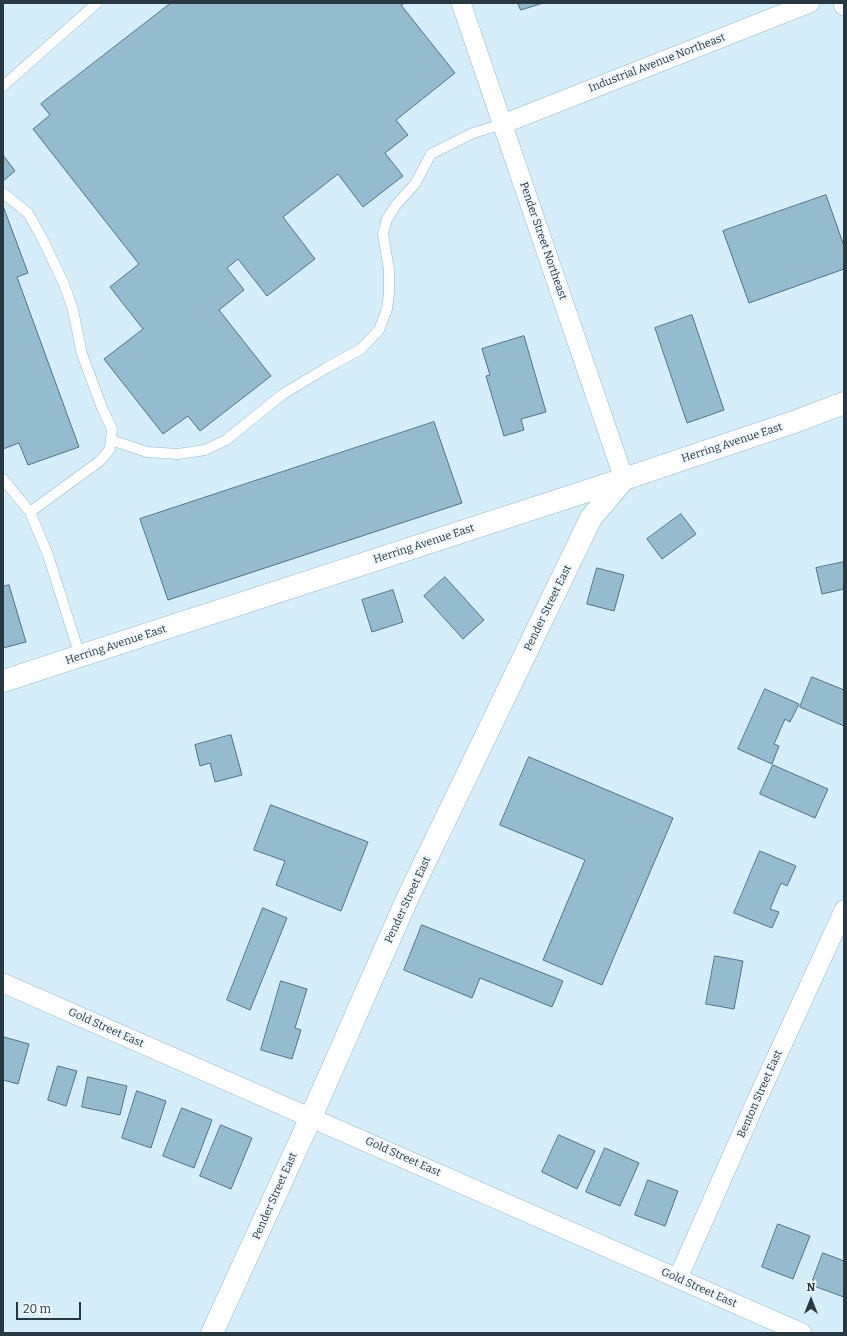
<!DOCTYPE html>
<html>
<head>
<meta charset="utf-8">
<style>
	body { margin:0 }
	#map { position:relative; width:847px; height:1336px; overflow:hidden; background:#d6edfa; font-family:Bitter,serif }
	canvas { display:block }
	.frame { position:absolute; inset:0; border:4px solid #293840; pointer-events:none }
	.north { position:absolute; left:791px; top:1280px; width:40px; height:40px; -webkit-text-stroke:3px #f0f8fc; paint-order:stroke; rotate:0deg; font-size:11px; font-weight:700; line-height:16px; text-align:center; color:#293840 }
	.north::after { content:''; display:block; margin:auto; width:14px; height:18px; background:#293840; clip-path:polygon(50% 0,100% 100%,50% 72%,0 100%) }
	.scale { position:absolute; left:16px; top:1302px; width:65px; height:18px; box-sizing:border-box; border:2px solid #293840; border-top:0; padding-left:5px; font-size:12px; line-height:14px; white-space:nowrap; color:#293840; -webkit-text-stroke:3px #f0f8fc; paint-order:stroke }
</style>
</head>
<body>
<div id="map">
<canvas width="847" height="1336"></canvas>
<div class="frame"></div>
<div class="north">N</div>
<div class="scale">20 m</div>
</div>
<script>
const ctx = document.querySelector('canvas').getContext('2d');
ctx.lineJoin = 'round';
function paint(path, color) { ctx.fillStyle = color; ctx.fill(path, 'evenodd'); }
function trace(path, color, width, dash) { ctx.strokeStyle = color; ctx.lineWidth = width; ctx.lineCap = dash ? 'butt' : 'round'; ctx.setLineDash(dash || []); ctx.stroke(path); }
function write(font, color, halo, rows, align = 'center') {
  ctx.font = font + ' Bitter,serif'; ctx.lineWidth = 4; ctx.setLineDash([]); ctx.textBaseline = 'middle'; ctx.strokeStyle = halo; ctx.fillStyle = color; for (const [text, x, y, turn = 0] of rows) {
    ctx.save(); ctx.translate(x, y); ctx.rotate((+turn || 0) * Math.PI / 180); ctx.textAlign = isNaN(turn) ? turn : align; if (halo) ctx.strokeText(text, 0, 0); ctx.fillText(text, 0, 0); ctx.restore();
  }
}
const building = new Path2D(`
	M171,3h234l-4,2 54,68 -59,47 12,15 -23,18 18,23 -40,31 -25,-33 -55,43 32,42 -48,37 -29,-37 -11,9 17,22 -25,20 52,66 -71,55 -12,-15 -25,18 -59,-75 39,-30 -33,-42 29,-23 -106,-135 17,-14 -9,-11z
	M518,3h25l-22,7z
	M3,155l12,16 -12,10z
	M826,195l18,51v23l-95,34 -26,-72z
	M3,206l25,67 -11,4 62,170 -51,18 -9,-22 -16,6z
	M692,315l32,95 -37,13 -32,-95z
	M524,336l22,76 -25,7 3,11 -20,6 -18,-60 4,-1 -8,-26z
	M434,422l28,81 -294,97 -28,-81z
	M681,514l15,20 -34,25 -15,-20z
	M844,562v27l-22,5 -6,-26z
	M597,568l27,7 -10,36 -27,-7z
	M445,577l39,43 -21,19 -39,-43z
	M9,585l17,57 -23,6v-61z
	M393,590l10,32 -31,10 -10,-32z
	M812,677l32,13v36l-44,-19z
	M765,689l34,15 -9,18 -5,-3 -11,25 5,2 -7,18 -34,-15z
	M231,735l11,40 -27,7 -5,-19 -10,3 -5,-21z
	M529,757l144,61 -71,167 -59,-25 42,-100 -85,-35z
	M773,765l55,24 -13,29 -55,-24z
	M271,805l97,37 -27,69 -65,-26 9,-24 -31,-11z
	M760,851l36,15 -9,20 -6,-3 -11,26 9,3 -7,16 -38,-15z
	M263,908l24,10 -37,92 -23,-10z
	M422,925l141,56 -11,26 -72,-29 -8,20 -68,-28z
	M715,956l28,5 -9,48 -28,-5z
	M281,981l26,8 -12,39 6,2 -9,29 -31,-9z
	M4,1037l25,7 -11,40 -15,-4z
	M58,1066l19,5 -11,35 -18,-6z
	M88,1077l39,9 -7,29 -38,-8z
	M137,1091l29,10 -15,47 -29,-10z
	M182,1108l30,12 -18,48 -31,-12z
	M221,1125l31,13 -21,51 -31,-13z
	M559,1135l36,16 -18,38 -35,-17z
	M605,1148l34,15 -19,43 -34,-14z
	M648,1180l30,11 -13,35 -30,-11z
	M778,1224l32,12 -17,43 -31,-12z
	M823,1253l21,8v36l-33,-12z`);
const lane = new Path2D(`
	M3,86l94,-83
	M3,193l25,20 14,25 22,46 9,26 9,44 20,54 10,21 -2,20 -10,12 -70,51
	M111,440l36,12 31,2 27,-4 21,-10 57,-46 45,-27 33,-18 18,-19 8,-21 2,-16v-23l-6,-36 4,-15 9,-14 19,-21 16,-30 42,-21 30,-9
	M3,479l27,33 18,43 32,101`);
const street = new Path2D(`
	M461,3l163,476
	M843,3l1,3
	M503,124l307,-121
	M3,983l799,350
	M678,1278l77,-174 89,-194`);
const secondary = new Path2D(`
	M3,681l621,-202 170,-57 50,-19
	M212,1333l99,-216 97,-220 183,-379 33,-39`);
const streetNames = [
	["Industrial Avenue Northeast",657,63,-21],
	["Pender Street Northeast",543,241,71],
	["Herring Avenue East",732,443,-18],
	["Herring Avenue East",424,544,-18],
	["Pender Street East",548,608,-64],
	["Herring Avenue East",116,645,-18],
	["Pender Street East",408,900,-65],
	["Gold Street East",106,1028,24],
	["Benton Street East",760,1094,-66],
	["Gold Street East",403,1157,24],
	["Pender Street East",275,1196,-66],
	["Gold Street East",699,1288,24]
];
paint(building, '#95bbcf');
trace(building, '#4f7385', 1);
trace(lane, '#94bace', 11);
trace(street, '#94bace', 20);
trace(secondary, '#94bace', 23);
trace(lane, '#fff', 10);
trace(street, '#fff', 19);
trace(secondary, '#fff', 22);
write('11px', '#293840', '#f0f8fc', streetNames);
</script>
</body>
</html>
